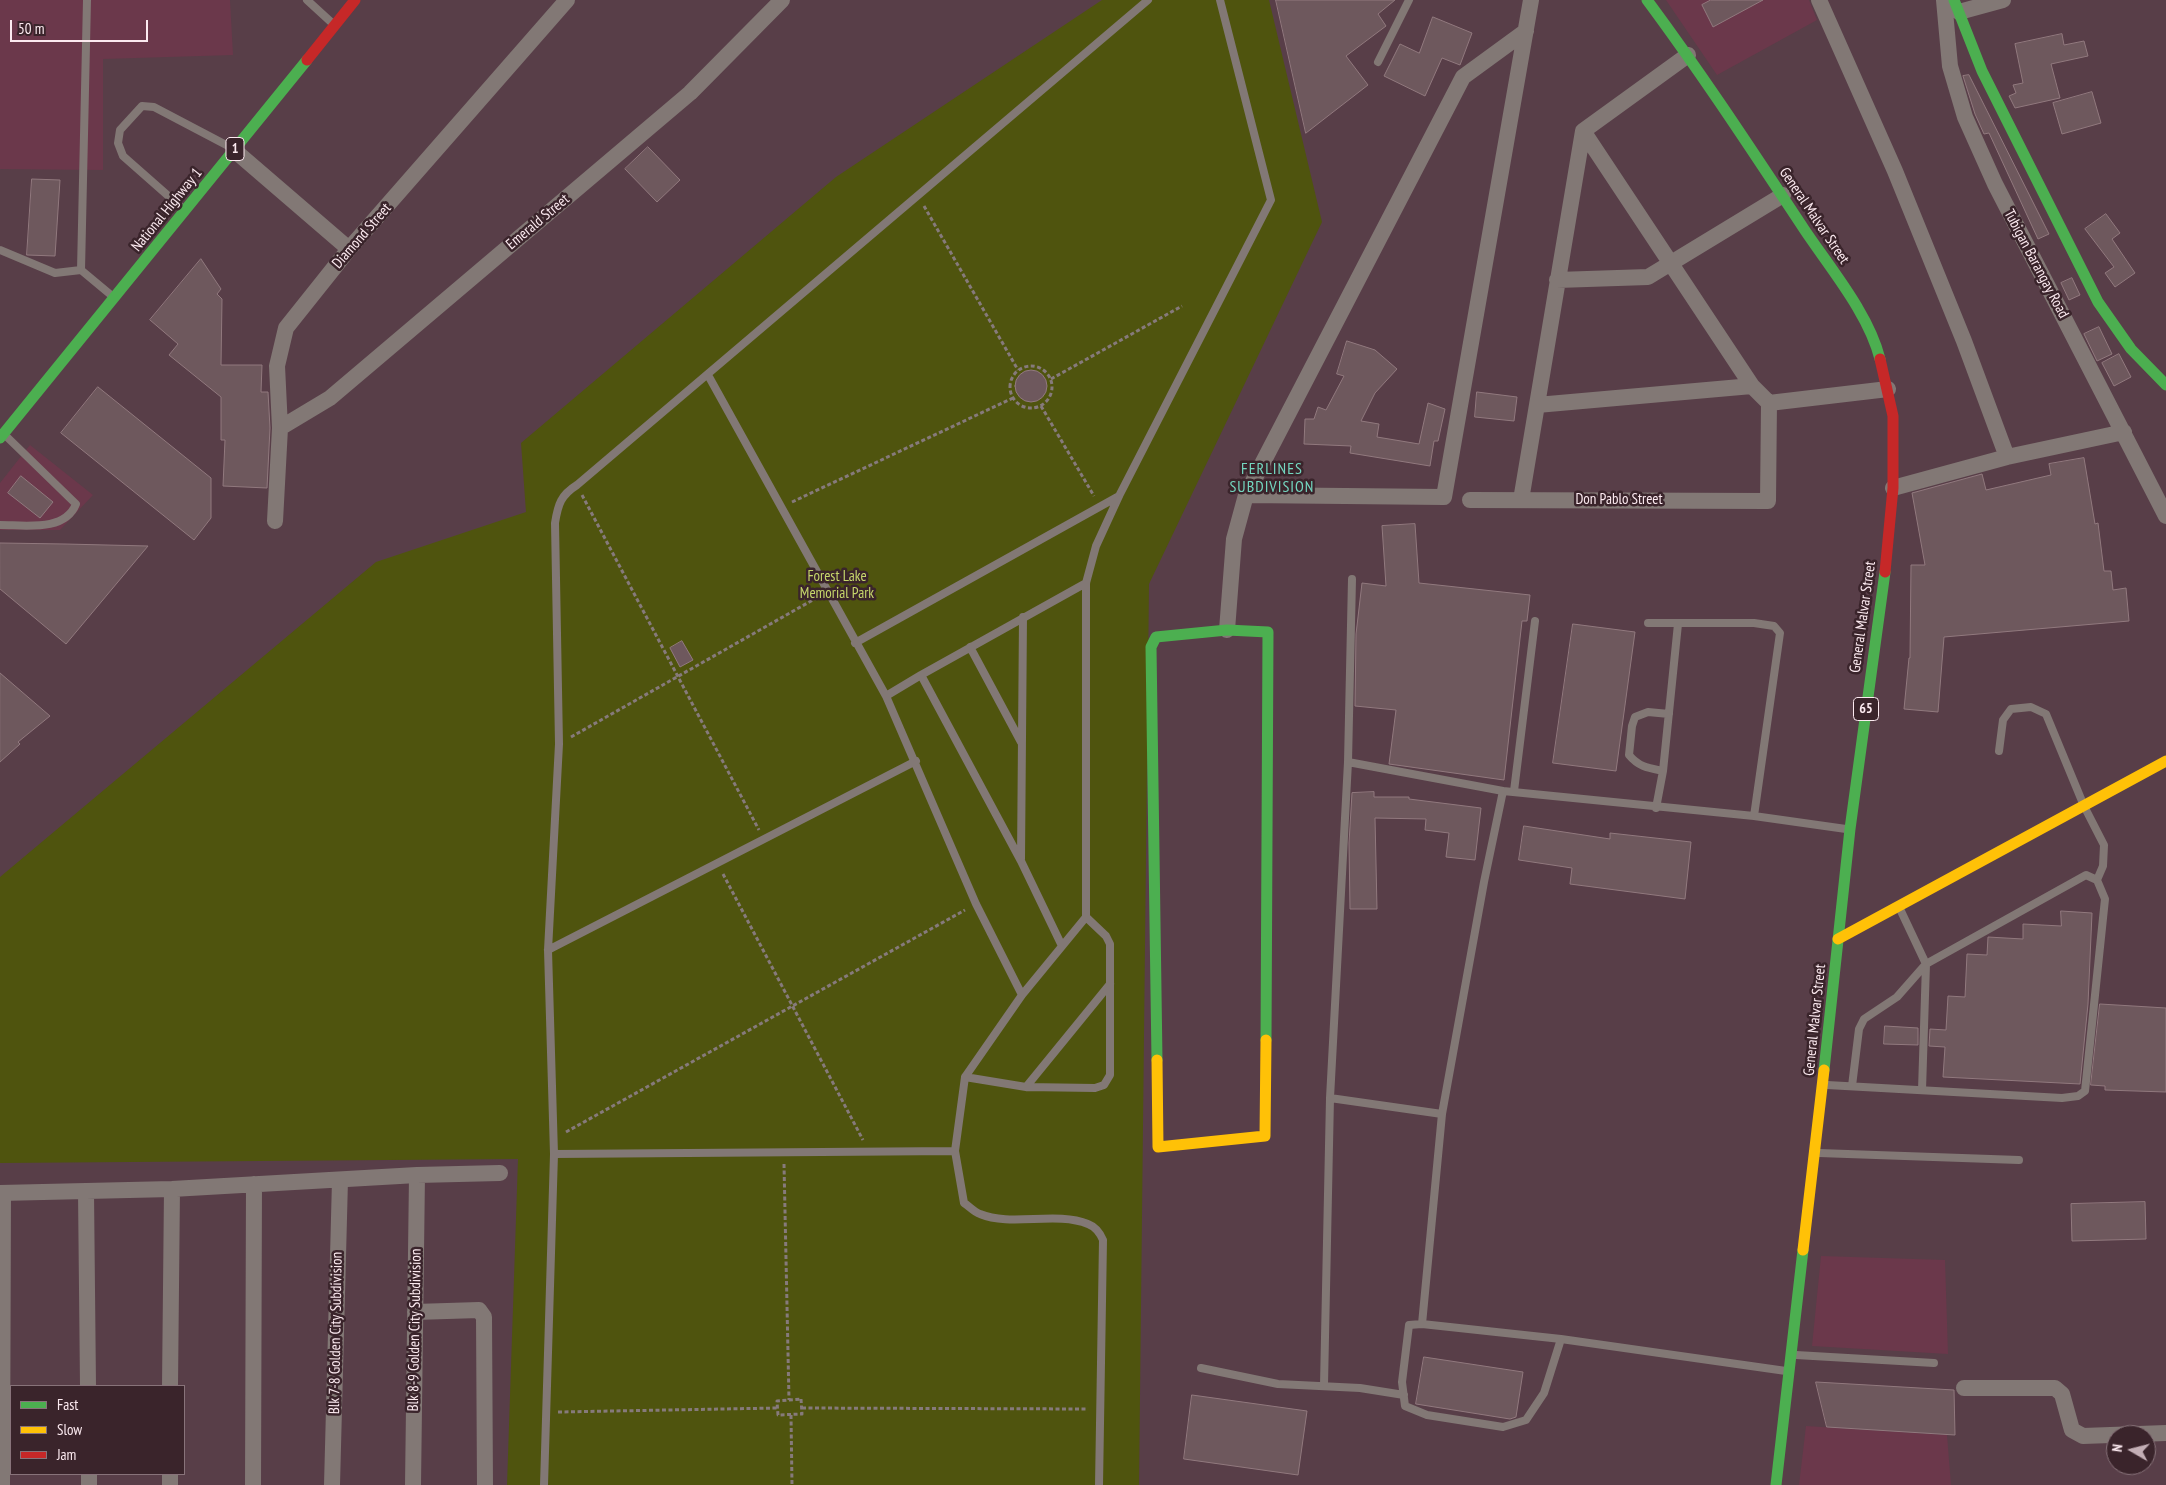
<!DOCTYPE html>
<html>
<head>
<meta charset="utf-8">
<style>
	body { margin:0 }
	#map { position:relative; width:2166px; height:1485px; overflow:hidden; background:#583e48; font-family:"PT Sans Narrow",sans-serif }
	canvas { display:block }
	.legend { position:absolute; left:10px; top:1385px; width:175px; height:90px; box-sizing:border-box; background:#3a242b; border:1px solid #88737a; margin:0; padding:6px 9px; list-style:none; font-size:15px; color:#fceaf0 }
	.legend li { display:flex; align-items:center; gap:10px; height:25px }
	.legend b { width:25px; border:1px solid #88737a }
	.north { position:absolute; left:2106px; top:1425px; width:50px; height:50px; box-sizing:border-box; background:#3a242b; border:1px solid #88737a; border-radius:50%; rotate:278deg; font-size:14px; font-weight:700; line-height:20px; text-align:center; color:#fceaf0 }
	.north::after { content:''; display:block; margin:auto; width:18px; height:22px; background:#c3aeb5; clip-path:polygon(50% 0,100% 100%,50% 72%,0 100%) }
	.scale { position:absolute; left:10px; top:20px; width:138px; height:22px; box-sizing:border-box; border:2px solid #fceaf0; border-top:0; padding-left:6px; font-size:15px; line-height:18px; white-space:nowrap; color:#fceaf0; -webkit-text-stroke:4px #3a242b; paint-order:stroke }
</style>
</head>
<body>
<div id="map">
<canvas width="2166" height="1485"></canvas>
<ul class="legend">
<li><b style="height:6px;background:#4caf50"></b>Fast</li>
<li><b style="height:6px;background:#ffc107"></b>Slow</li>
<li><b style="height:6px;background:#c62828"></b>Jam</li>
</ul>
<div class="north">N</div>
<div class="scale">50 m</div>
</div>
<script>
const ctx = document.querySelector('canvas').getContext('2d');
ctx.lineJoin = 'round';
function paint(path, color) { ctx.fillStyle = color; ctx.fill(path, 'evenodd'); }
function trace(path, color, width, dash) { ctx.strokeStyle = color; ctx.lineWidth = width; ctx.lineCap = dash ? 'butt' : 'round'; ctx.setLineDash(dash || []); ctx.stroke(path); }
function write(font, color, halo, rows, align = 'center') {
  ctx.font = font + ' "PT Sans Narrow",sans-serif'; ctx.lineWidth = 5; ctx.setLineDash([]); ctx.textBaseline = 'middle'; ctx.strokeStyle = halo; ctx.fillStyle = color; for (const [text, x, y, turn = 0] of rows) {
    ctx.save(); ctx.translate(x, y); ctx.rotate((+turn || 0) * Math.PI / 180); ctx.textAlign = isNaN(turn) ? turn : align; if (halo) ctx.strokeText(text, 0, 0); ctx.fillText(text, 0, 0); ctx.restore();
  }
}
const built = new Path2D(`
	M0,0h230l3,55 -130,4v111l-103,-1z
	M1666,0h143l8,20 -100,55z
	M30,445l63,50 -33,35h-60v-47z
	M1821,1256l124,4 3,94 -136,-8z
	M1806,1426l141,9 4,50h-152z`);
const green = new Path2D(`
	M1102,0h167l53,222 -173,362 -10,901h-632l11,-326 -518,4v-286l376,-315 150,-50 -5,-69 315,-266z`);
const building = new Path2D(`
	M1276,0h119l-17,14 8,12 -40,30 22,29 -62,48z
	M1711,0h52l-50,27 -11,-22z
	M1433,17l39,16 -12,32 -18,-7 -17,38 -41,-20 16,-32 19,9z
	M2062,34l2,11 20,-4 4,15 -37,8 9,34 -45,10 -6,-12 7,-3 -3,-8 10,-2 -8,-39z
	M1969,75l80,159 -11,5 -49,-106 -5,1 -9,-20 -12,-38z
	M2092,92l9,31 -39,11 -9,-31z
	M648,147l32,33 -23,22 -32,-33z
	M32,179l28,1 -5,76 -28,-1z
	M2106,214l14,19 -8,6 23,34 -20,14 -10,-14 9,-6 -29,-38z
	M201,259l20,30 -4,5 5,5 -1,66h41l-1,27h7l2,36 -3,60 -44,-2 2,-46h-4v-43l-52,-42 9,-11 -28,-24z
	M2072,278l8,17 -11,5 -8,-17z
	M2099,327l13,27 -15,7 -13,-27z
	M1347,341l28,9 22,19 -22,24 -14,28 18,3 -2,13 42,7 9,-41 17,6 -7,32h-4l-4,25 -80,-13 1,-7 -47,-2 1,-25h9l4,-12 8,3 18,-34 -7,-2z
	M2119,354l12,23 -17,9 -12,-23z
	M1015 386a16 16 0 1 1 32 0a16 16 0 1 1-32 0Z
	M98,387l113,91v40l-17,22 -133,-107z
	M1477,392l40,5 -3,24 -39,-4z
	M2084,458l11,66 3,-1 6,48h7l2,19 13,-2 3,33 -185,16 -6,75 -34,-3 5,-51h1l1,-93h14l-13,-72 70,-19 4,16 65,-15 -2,-11z
	M21,476l32,26 -13,16 -32,-25z
	M1415,524l4,59 111,12 -3,26h-5l-18,159 -115,-16 7,-54 -41,-4 1,-72 6,-51 24,3 -4,-60z
	M0,543l65,1 83,2 -82,98 -66,-55z
	M1573,624l62,8 -19,139 -63,-8z
	M682,641l11,19 -13,7 -10,-19z
	M0,673l50,43 -32,26 2,2 -20,18z
	M1374,792v5h35v2l72,9 -6,52 -29,-3 3,-24 -24,-3 1,-11 -51,-1 2,91h-27l-1,-66 3,-50z
	M1524,826l86,13v-6l81,9 -6,57 -115,-15 2,-16 -53,-8z
	M2061,911l31,2 -4,91 -8,80 -137,-7 2,-30 -16,-1 1,-17 16,1 2,-34 17,1 2,-43 20,1 1,-18 35,2v-15l38,2z
	M2100,1004l66,4v84l-61,-2v-4l-14,-1z
	M1885,1026l33,2v17l-34,-1z
	M2145,1202l1,37 -74,2 -1,-37z
	M1424,1357l99,15 -7,45 -6,2 -94,-15z
	M1816,1382l138,8 1,45 -128,-8z
	M1192,1395l115,16 -9,64 -114,-16z`);
const path = new Path2D(`
	M924,206l94,164
	M1010 387a21 21 0 1 1 42 0a21 21 0 1 1-42 0Z
	M1051,379l131,-73
	M1041,406l53,90
	M582,495l177,335
	M792,502l221,-104
	M571,737l247,-140
	M723,874l140,266
	M566,1132l399,-222
	M784,1164l5,236
	M801,1399l1,15 -24,1 -1,-14z
	M802,1408l286,1
	M558,1412l220,-4
	M791,1415l1,70`);
const lane = new Path2D(`
	M87,0l-6,270 30,25
	M307,0l24,22
	M1378,62l31,-62
	M182,208l-59,-52 -5,-13 2,-13 22,-24 12,1 78,41
	M0,250l55,23 26,-3
	M708,375l178,321 90,208 46,91 -57,82 -10,74 9,52c5,3 10,9 16,11 31,13 76,-3 108,10 8,3 12,9 15,16l-4,245
	M0,525c25,0 65,7 76,-21l-69,-67
	M1648,623h106l20,3 6,7 -26,183
	M855,643l264,-147
	M970,647l51,95
	M886,696l35,-21
	M1999,751l4,-31 8,-11 20,-2 15,7 38,92 20,39 -1,21 -6,14
	M1348,762l155,29 251,25 92,13
	M1663,771c-15,-3 -24,-4 -34,-16l3,-29 3,-9 13,-5 21,2
	M1514,791l21,-170
	M1656,808l7,-37 15,-147
	M1021,859l2,-242
	M1062,946l-41,-85 -100,-186 165,-92
	M548,950l368,-189
	M1022,995l64,-78v-334l10,-37 23,-50 152,-296 -51,-200
	M965,1077l61,10 69,1 9,-3 6,-10v-131l-4,-8 -20,-19
	M1827,1085l235,13 16,-2 7,-5 20,-192 -8,-19 -11,-5 -160,89 -26,-55
	M1852,1086l7,-57 5,-10 33,-22 29,-33
	M1026,1087l84,-103
	M1922,1090l4,-126
	M1330,1098l112,16
	M1819,1153l200,7
	M554,1154l401,-3
	M1422,1324l20,-210 42,-232 19,-91
	M1561,1339l-17,54 -18,27 -23,7 -76,-12 -22,-9 -3,-24 7,-57 13,-1 139,15 225,32
	M1796,1355l138,8
	M1201,1368l77,16 82,4 44,7
	M1324,1385l6,-287 18,-336 4,-183
	M544,1485l10,-331 -6,-204 11,-206 -4,-221c3,-19 6,-28 22,-38l571,-485`);
const street = new Path2D(`
	M1819,0l76,171 69,170 43,116
	M1944,0l6,66 15,51 30,67 171,332
	M1959,12l44,-12
	M234,150l115,99
	M1557,280l91,-3 135,-82
	M1769,403l119,-14
	M1537,405l215,-19
	M280,428l50,-30 360,-305 92,-93
	M1893,488l114,-31 117,-25
	M1246,495l198,2 87,-497
	M1470,500l298,1 1,-98 -17,-17 -169,-255
	M1521,500l62,-369 105,-76
	M275,521l5,-93 -3,-62 9,-38 63,-79 218,-249
	M1227,630l7,-91 12,-44 217,-418 63,-46
	M86,1192l2,194
	M0,1193l172,-4 245,-14 83,-2
	M415,1312l64,-2 5,7 1,168
	M170,1386l2,-197
	M1964,1388h91l7,6 10,36 11,6 83,-3
	M89,1474v11
	M2,1485l1,-292
	M170,1485v-11
	M253,1485l1,-301
	M332,1485l8,-305
	M413,1485l4,-310`);
const fast = new Path2D(`
	M1647,0c55,74 106,152 157,229 26,39 65,85 76,130
	M1954,0l28,71 116,231 33,47 35,36
	M0,438l307,-378
	M1227,630l41,2 -2,408
	M1157,1060l-6,-413 5,-10 71,-7
	M1824,1070l26,-241 35,-257
	M1776,1485l27,-235`);
const slow = new Path2D(`
	M1838,939l328,-178
	M1157,1060l1,87 107,-11 1,-96
	M1803,1250l21,-180`);
const jam = new Path2D(`
	M307,60l48,-60
	M1880,359l13,57v72l-8,84`);
const shields = [
	[235,149,18],
	[1866,709,25]
];
const shieldNames = [
	["1",235,149],
	["65",1866,709]
];
const streetNames = [
	["National Highway 1",167,210,-51],
	["General Malvar Street",1814,216,56],
	["Emerald Street",538,222,-40],
	["Diamond Street",362,236,-49],
	["Tubigan Barangay Road",2036,264,62],
	["Don Pablo Street",1619,500],
	["General Malvar Street",1863,617,-82],
	["General Malvar Street",1815,1020,-84],
	["Blk 8-9 Golden City Subdivision",415,1330,-89],
	["Blk 7-8 Golden City Subdivision",336,1333,-89]
];
const parkNames = [
	["Forest Lake",837,577],
	["Memorial Park",837,594]
];
const neighbourhoodNames = [
	["FERLINES",1272,469],
	["SUBDIVISION",1272,487]
];
paint(built, '#6b384b');
paint(green, '#4f540e');
paint(building, '#6e585d');
trace(building, '#91797e', 1);
trace(path, '#867a7b', 3, [4, 2.5]);
trace(lane, '#827875', 8);
trace(street, '#827875', 16);
trace(fast, '#4caf50', 11);
trace(slow, '#ffc107', 11);
trace(jam, '#c62828', 11);
for (const [x, y, w] of shields) { const box = new Path2D(); box.roundRect(x - w / 2, y - 11.5, w, 23, 4); ctx.fillStyle = '#3a242b'; ctx.fill(box); trace(box, '#fceaf0', 1); }
write('bold 14px', '#fceaf0', null, shieldNames);
write('15px', '#fceaf0', '#3a242b', streetNames);
write('15px', '#c6d76b', '#3a242b', parkNames);
ctx.letterSpacing = '1px';
write('16px', '#74d7c0', '#3a242b', neighbourhoodNames);
ctx.letterSpacing = '0px';
</script>
</body>
</html>
